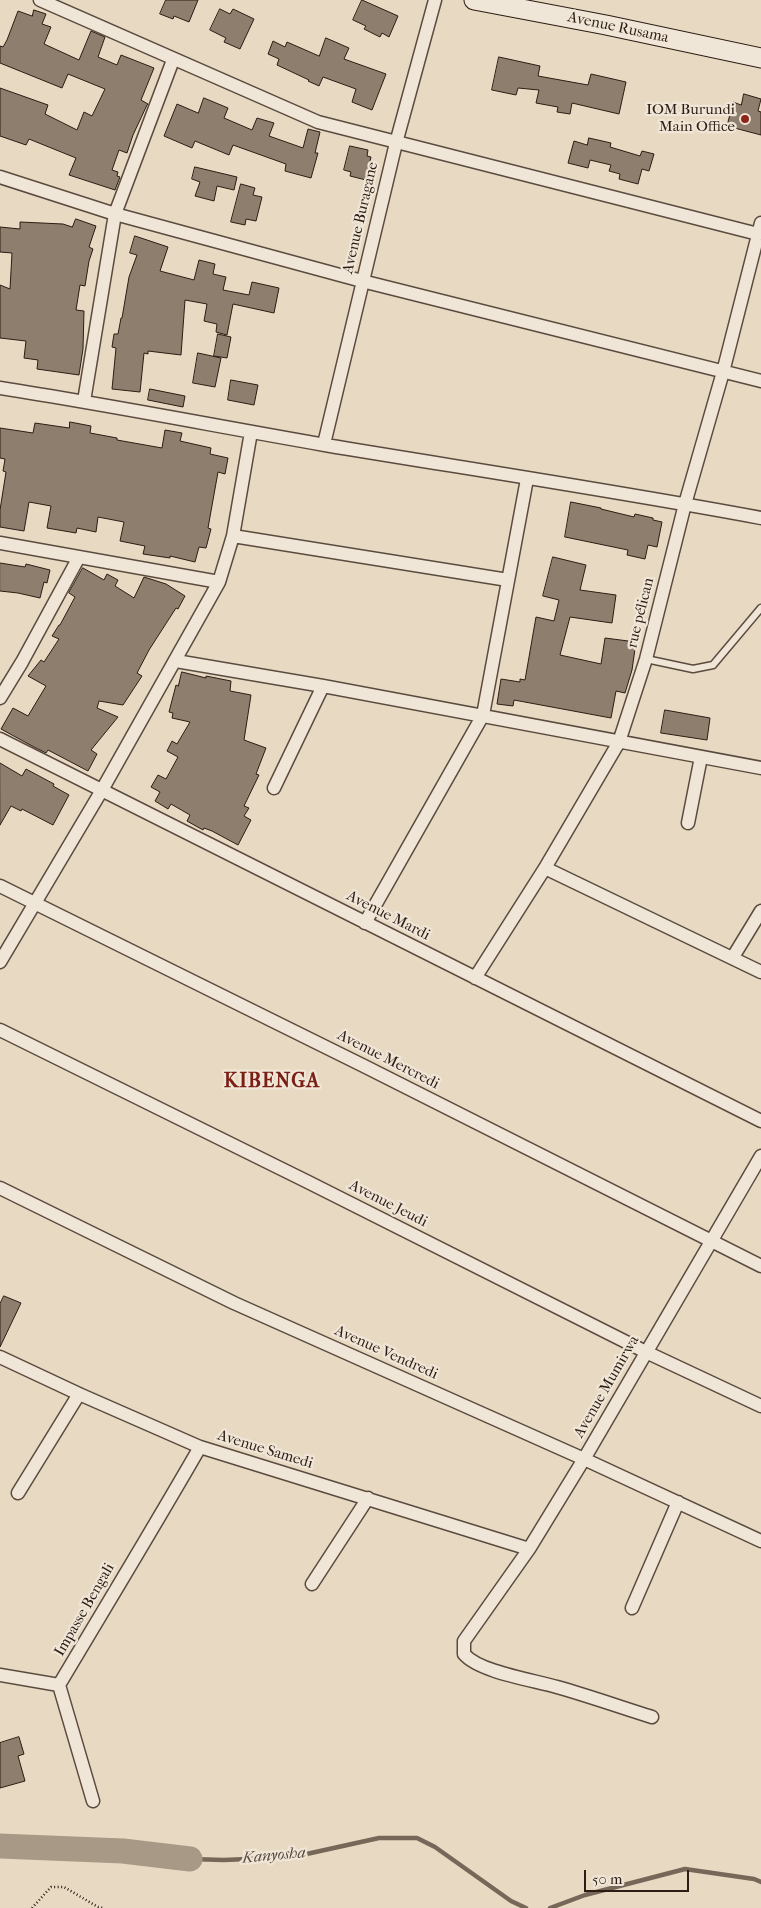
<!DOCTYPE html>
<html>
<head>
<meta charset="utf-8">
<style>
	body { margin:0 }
	#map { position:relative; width:761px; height:1908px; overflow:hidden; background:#e8d9c2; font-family:"IM FELL French Canon",serif }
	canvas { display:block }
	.scale { position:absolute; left:584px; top:1870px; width:105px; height:22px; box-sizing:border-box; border:2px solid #2c1c13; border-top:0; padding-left:6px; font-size:15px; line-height:18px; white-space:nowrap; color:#2c1c13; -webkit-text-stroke:4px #f0e6d7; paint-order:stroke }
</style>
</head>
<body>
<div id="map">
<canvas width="761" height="1908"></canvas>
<div class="scale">50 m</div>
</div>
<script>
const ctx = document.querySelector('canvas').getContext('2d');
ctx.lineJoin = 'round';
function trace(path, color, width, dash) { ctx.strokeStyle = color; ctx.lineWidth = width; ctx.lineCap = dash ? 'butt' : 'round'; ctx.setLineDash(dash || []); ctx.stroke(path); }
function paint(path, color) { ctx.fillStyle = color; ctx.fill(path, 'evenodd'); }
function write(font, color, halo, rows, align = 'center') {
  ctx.font = font + ' "IM FELL French Canon",serif'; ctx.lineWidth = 4.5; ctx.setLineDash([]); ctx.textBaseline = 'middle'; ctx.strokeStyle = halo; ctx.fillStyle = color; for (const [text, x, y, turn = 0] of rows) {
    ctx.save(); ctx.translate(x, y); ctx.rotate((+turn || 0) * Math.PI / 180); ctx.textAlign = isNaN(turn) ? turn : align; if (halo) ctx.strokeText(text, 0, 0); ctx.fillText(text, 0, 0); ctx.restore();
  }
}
const stream = new Path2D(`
	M190,1859l34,1 69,-3 86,-19h38l18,9 76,54 15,7
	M550,1908l35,-13 100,-26 69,10 7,3`);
const river = new Path2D(`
	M0,1846l123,5 67,8`);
const building = new Path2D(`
	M166,0h32l-9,22 -15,-6 -1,3 -13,-5z
	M362,0l36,16 -9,21 -7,-4 -2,4 -16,-8 2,-3 -13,-6z
	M220,9l10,5 3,-5 21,10 -14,30 -16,-7 2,-4 -16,-8z
	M34,10l12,4 -4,10 9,3 -7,17 35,16 12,-29 14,6 -7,20 19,8 4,-10 33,13 -13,32 7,4 -1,1 -14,30 -6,18 -8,-3 -7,20 6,2 -1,4 3,1 -5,13 -46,-15 7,-17 -47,-19 -3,6 -26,-9v-48l48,17 -3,9 32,16 7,-18 8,4 13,-27 -37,-15 -6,14 -62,-25v-17l3,1 4,-7 11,-29 14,5z
	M326,38l23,10 -5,11 42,15 -14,36 -20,-8 4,-13 -33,-12 -4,9 -11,-5 1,-1 -32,-15 2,-6 -11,-5 5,-13 12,6 2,-5 32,14z
	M499,57l41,9 -2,10 50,9 3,-11 35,8 -7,32 -47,-11 -2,11 -13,-2 1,-5 -22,-4 3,-13 -21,-2 -2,7 -24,-5z
	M744,94l17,5 -3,12 3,1v23l-34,-9 6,-24 8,3z
	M204,98l24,10 -4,10 28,12 5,-12 17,5 -5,13 34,12 5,-19 12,3 -5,21h3l-7,25 -26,-7 1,-7 -53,-19 -4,10 -34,-14 -3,7 -28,-12 13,-32 21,9z
	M589,138l22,5 -1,4 30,9 2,-5 12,3 -5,17 -7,-2 -4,15 -19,-5 1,-5 -11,-3 2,-6 -21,-5 -2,8 -20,-5 6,-22 13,4z
	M350,146l18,4 -1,6 4,1 -5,23 -16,-4 1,-4 -7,-2z
	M195,167l42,10 -3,13 -17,-4 -3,15 -19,-5 5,-14 -8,-3z
	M241,184l14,4 -2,7 9,2 -6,24 -10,-2 -1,6 -14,-3z
	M76,219l20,7 -7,21 4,2 -4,12 -4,25 -5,-1 -4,25 8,1 -1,38 -4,26 -42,-6 1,-9 -14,-2 2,-17 -26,-3v-53l10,4 2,-36 -12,-1v-25l20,2v-7l43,2 9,3z
	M135,236l33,11 -8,24 34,9 5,-20 16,4 -2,10 13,3 -3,13 26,5 3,-13 27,6 -5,25 -41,-9 -6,31 -11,-3 1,-8 -13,-3 3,-17 -22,-4 -4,55 -33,-4v3l-4,-1 -4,39 -28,-3 4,-41 -4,-1 2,-13h4l3,-16h1l7,-41 8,-22 -7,-2z
	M218,334l13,3 -4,21 -13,-2z
	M198,353l23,5 -6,29 -22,-4z
	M231,380l27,5 -4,20 -26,-5z
	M150,389l35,7 -2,11 -35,-7z
	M70,422l21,4 -1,7 27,5v2l45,8 3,-18 17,3 -2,8 31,7 -1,6 18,4 -3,16 -7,-2 -10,56 3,1 -5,19 -7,-1 -4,15 -25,-6v2l-27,-4 2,-8 -25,-5 4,-19 -26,-5 -2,15 -19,-4 -1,5 -29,-5 4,-22 -22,-4 -5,29 -24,-4v-17l6,-38 -3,-1 2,-12 -5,-1v-30l33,5 2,-10 34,5z
	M571,502l30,6v1l33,8 1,-3 18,4v2l9,2 -5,25 -9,-2 -3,14 -18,-4 1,-5 -63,-13z
	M553,557l33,8 -6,25 36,5 -4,28 -42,-6 -10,38 41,9 4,-26 31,4 -4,28 -7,23 -9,-2 -5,27 -97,-18 -1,6 -16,-2 4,-25 19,3v-3l5,1 11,-63 18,4 5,-21 -16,-4z
	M0,563l25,4 1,-3 24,6 -3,13 -3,-1 -4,16 -22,-5 -18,-2z
	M83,568l21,12 3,-6 11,6 -3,6 19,12 10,-21 22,7 19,12 -7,13 -2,-1 -27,42 -12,23 5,3 -19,29 -24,-4 -2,7 21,9 -27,33 6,4 -9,17 -40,-21 -2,3 -12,-6 -33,-18 12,-21 15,8 18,-30 -18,-10 13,-16 3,2 15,-23 -7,-3 7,-11h1l15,-28 -6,-4z
	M182,672l24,6v-2l25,5 -1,10 21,4 -7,45 22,8 -10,26 3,1 -15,31 5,2 -5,8 7,4 -13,25 -26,-14 -8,-3 -1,2 -16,-9 3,-6 -19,-11 -3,5 -13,-8 5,-9 -9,-5 7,-12 8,4 12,-22 -11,-6 5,-10 5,3 13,-22 -18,-4 1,-5 -4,-1 7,-27 2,1z
	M665,710l45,8 -3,22 -46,-7z
	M0,763l22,13 4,-7 28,15 -1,2 16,9 -16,30 -31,-16 -1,2 -10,-5 -11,19z
	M4,1296l17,7 -21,44v-43z
	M19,1737l5,17 -6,2 7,25 -25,7v-45z`);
const path = new Path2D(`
	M32,1908l19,-21h13l34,20 5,1`);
const service = new Path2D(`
	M646,659l47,10 20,-4 48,-57`);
const minor = new Path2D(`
	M40,0l278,122 440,112
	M0,177l115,37 247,67 399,100
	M0,388c109,17 216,38 325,57 145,24 291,46 436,73
	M84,401l31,-187 58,-154
	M324,444l72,-301 39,-143
	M233,536l275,44
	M0,543l219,39
	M176,661l147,25 438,82
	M0,698l22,-36 57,-105
	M0,739l761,382
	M274,788l49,-102
	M688,823l13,-66
	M545,868l216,104
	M0,886l364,180 397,200
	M365,923l118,-208 44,-236
	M733,957l28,-46
	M0,962l102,-172 117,-208 14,-46 18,-104
	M475,978l70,-110 74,-126 27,-83 39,-155 38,-132 38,-149
	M0,1030l308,152 338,170 115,54
	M0,1188l234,115 350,156 177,82
	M0,1357l79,37 121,53 329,102
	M18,1493l61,-99
	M312,1584l56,-86
	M632,1608l46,-106
	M0,1675l59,10
	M652,1717c-32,-10 -63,-21 -95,-30 -24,-7 -78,-15 -93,-33v-13l65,-92 55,-90 177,-303
	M93,1801l-34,-116c47,-79 95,-158 141,-238`);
const secondary = new Path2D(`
	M474,0l132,25 155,33`);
const markers = [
	[745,119,5,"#8f2418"]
];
const streetNames = [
	["Avenue Rusama",618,28,12],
	["Avenue Buragane",361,218,-77],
	["rue pélican",641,613,-76],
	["Avenue Mardi",388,916,27],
	["Avenue Mercredi",388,1060,27],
	["Avenue Jeudi",388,1204,27],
	["Avenue Vendredi",386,1353,24],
	["Avenue Mumirwa",607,1387,-60],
	["Avenue Samedi",265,1450,17],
	["Impasse Bengali",85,1610,-60]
];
const poiNames = [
	["IOM Burundi",735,110],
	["Main Office",735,127]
];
const waterNames = [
	["Kanyosha",274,1856,-5]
];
const districtNames = [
	["KIBENGA",272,1082]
];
trace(stream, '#766758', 4.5);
trace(river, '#a89986', 25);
paint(building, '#8e7e6e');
trace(building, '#2c1c13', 1);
trace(service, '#5b4b3f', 9);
trace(minor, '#5b4b3f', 15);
trace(secondary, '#2c1c13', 21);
trace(path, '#2c1c13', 2.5, [1, 2.5]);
trace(service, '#f0e6d7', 6);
trace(minor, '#f0e6d7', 12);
trace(secondary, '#f0e6d7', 19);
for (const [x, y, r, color] of markers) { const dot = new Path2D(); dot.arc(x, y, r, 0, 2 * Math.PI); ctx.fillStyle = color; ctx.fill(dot); trace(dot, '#f0e6d7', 2); }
write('15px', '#2c1c13', '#f0e6d7', streetNames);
write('15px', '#2c1c13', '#f0e6d7', poiNames, 'right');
write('italic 16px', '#57483b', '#f0e6d7', waterNames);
ctx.letterSpacing = '1px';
write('bold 20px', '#7a1f14', '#f0e6d7', districtNames);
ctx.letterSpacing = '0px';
</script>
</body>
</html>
